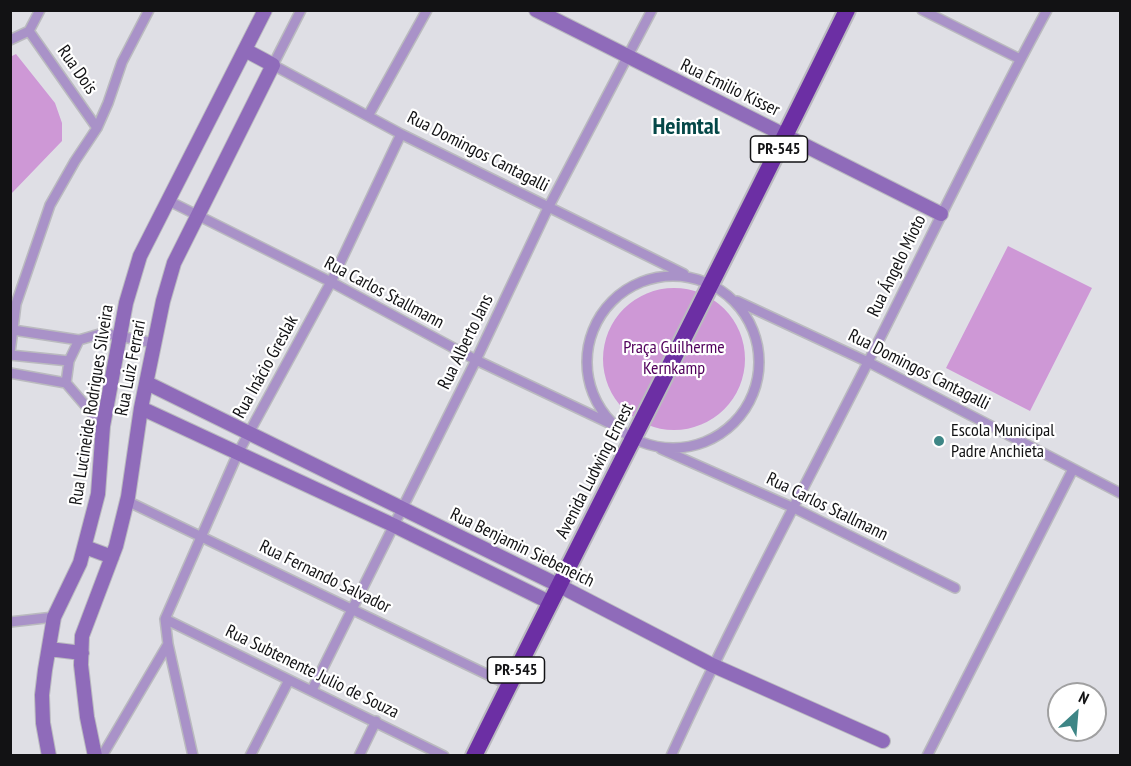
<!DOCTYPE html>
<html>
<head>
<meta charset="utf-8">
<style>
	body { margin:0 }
	#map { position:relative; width:1131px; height:766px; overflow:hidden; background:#dfdfe5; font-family:"PT Sans Narrow",sans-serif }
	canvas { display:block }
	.frame { position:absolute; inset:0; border:12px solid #121214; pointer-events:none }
	.north { position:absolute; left:1047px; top:682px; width:60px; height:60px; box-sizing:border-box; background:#fff; border:2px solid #a0a0a1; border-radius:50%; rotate:26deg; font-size:16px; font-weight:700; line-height:24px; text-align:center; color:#121214 }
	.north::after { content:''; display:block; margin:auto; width:21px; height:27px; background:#3e8686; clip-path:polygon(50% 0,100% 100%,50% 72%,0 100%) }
</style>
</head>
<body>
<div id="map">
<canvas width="1131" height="766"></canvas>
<div class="frame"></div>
<div class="north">N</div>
</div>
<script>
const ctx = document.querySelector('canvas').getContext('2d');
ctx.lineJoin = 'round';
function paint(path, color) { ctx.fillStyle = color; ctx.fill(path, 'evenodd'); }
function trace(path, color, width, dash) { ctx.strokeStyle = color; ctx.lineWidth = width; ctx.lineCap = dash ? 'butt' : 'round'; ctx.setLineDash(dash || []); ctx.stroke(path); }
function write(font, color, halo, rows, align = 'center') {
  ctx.font = font + ' "PT Sans Narrow",sans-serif'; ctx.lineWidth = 4.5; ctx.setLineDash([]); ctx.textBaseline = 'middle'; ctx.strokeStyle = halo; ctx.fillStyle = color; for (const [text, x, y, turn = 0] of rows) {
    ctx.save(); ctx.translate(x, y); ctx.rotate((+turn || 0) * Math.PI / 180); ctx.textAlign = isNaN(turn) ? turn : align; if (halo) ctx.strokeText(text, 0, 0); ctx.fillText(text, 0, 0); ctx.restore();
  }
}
const green = new Path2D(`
	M16,54l39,49 7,20v18l-51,53 -1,-137z
	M1008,246l84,42 -62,123 -84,-43z
	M603 359a71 71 0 1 1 142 0a71 71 0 1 1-142 0Z`);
const street = new Path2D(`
	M301,10l-28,55 128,69 283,140
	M922,10l98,49
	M29,31l68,97
	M29,31l11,-21
	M10,40l19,-9
	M368,116l59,-106
	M169,201l162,81 145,78 135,64
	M587 362a86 86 0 1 1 172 0a86 86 0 1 1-172 0Z
	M737,301l131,61 252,131
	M10,310l6,-6 34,-99 25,-44 22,-33 11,-25 14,-41 27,-52
	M13,330l66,10 24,-7 51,10
	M10,353l6,-49
	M10,355l59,6
	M10,373l56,10 37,43
	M66,383l3,-22 10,-21
	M661,449l133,59 161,80
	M127,501l382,184
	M165,619l73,-166 93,-171 70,-148
	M165,619l279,137
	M165,619l3,25 25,112
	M10,622l44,-5
	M312,690l164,-330 72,-152 104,-198
	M102,756l66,-112
	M250,756l39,-76
	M359,756l17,-35
	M671,756c60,-132 129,-260 195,-390 60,-118 117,-239 181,-356
	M927,756l146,-287`);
const secondary = new Path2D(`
	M536,10l405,204
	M147,383l411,202 154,80 171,76
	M141,408l252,117 156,77
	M85,547l27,10
	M49,649l33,4
	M49,756l-6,-33 -1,-28 3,-25 9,-53 26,-54 18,-69 5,-68 23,-123 14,-47 125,-246
	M95,756l-8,-39 -6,-52 1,-29 34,-90 12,-49 13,-89 22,-107 11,-38 99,-198 -28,-15`);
const highway = new Path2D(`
	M474,756c123,-249 251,-496 373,-746`);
const markers = [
	[939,441,6,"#3e8686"]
];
const shields = [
	[779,149,57],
	[516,670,57]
];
const shieldNames = [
	["PR-545",779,149],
	["PR-545",516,670]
];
const streetNames = [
	["Rua Dois",77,70,55],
	["Rua Emilio Kisser",730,88,26],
	["Rua Domingos Cantagalli",478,152,27],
	["Rua Ángelo Mioto",897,266,-64],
	["Rua Carlos Stallmann",384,293,28],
	["Rua Alberto Jans",466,342,-64],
	["Rua Inácio Greslak",266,367,-61],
	["Rua Luiz Ferrari",131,368,-79],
	["Rua Domingos Cantagalli",919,370,27],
	["Rua Lucineide Rodrigues Silveira",92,405,-81],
	["Avenida Ludwing Ernest",595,471,-63],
	["Rua Carlos Stallmann",827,507,26],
	["Rua Benjamin Siebeneich",522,548,26],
	["Rua Fernando Salvador",325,577,26],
	["Rua Subtenente Julio de Souza",312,672,26]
];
const parkNames = [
	["Praça Guilherme",674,348],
	["Kernkamp",674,369]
];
const poiNames = [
	["Escola Municipal",951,431],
	["Padre Anchieta",951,452]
];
const districtNames = [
	["Heimtal",686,127]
];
paint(green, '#ce98d6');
trace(street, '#bababf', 12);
trace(secondary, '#bababf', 16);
trace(highway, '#bababf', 20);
trace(street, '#a992c8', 9);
trace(secondary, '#8f6bba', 14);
trace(highway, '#6c2fa4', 16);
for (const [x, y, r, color] of markers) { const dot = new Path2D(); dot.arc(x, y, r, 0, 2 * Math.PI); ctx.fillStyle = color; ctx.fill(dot); trace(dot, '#fff', 2); }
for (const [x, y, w] of shields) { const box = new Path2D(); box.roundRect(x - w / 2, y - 13, w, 26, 4.5); ctx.fillStyle = '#fff'; ctx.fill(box); trace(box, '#121214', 1.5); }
write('bold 16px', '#121214', null, shieldNames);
write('18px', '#121214', '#fff', streetNames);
write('18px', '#51005c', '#fff', parkNames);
write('18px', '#121214', '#fff', poiNames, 'left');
write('bold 24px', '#054848', '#fff', districtNames);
</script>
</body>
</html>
